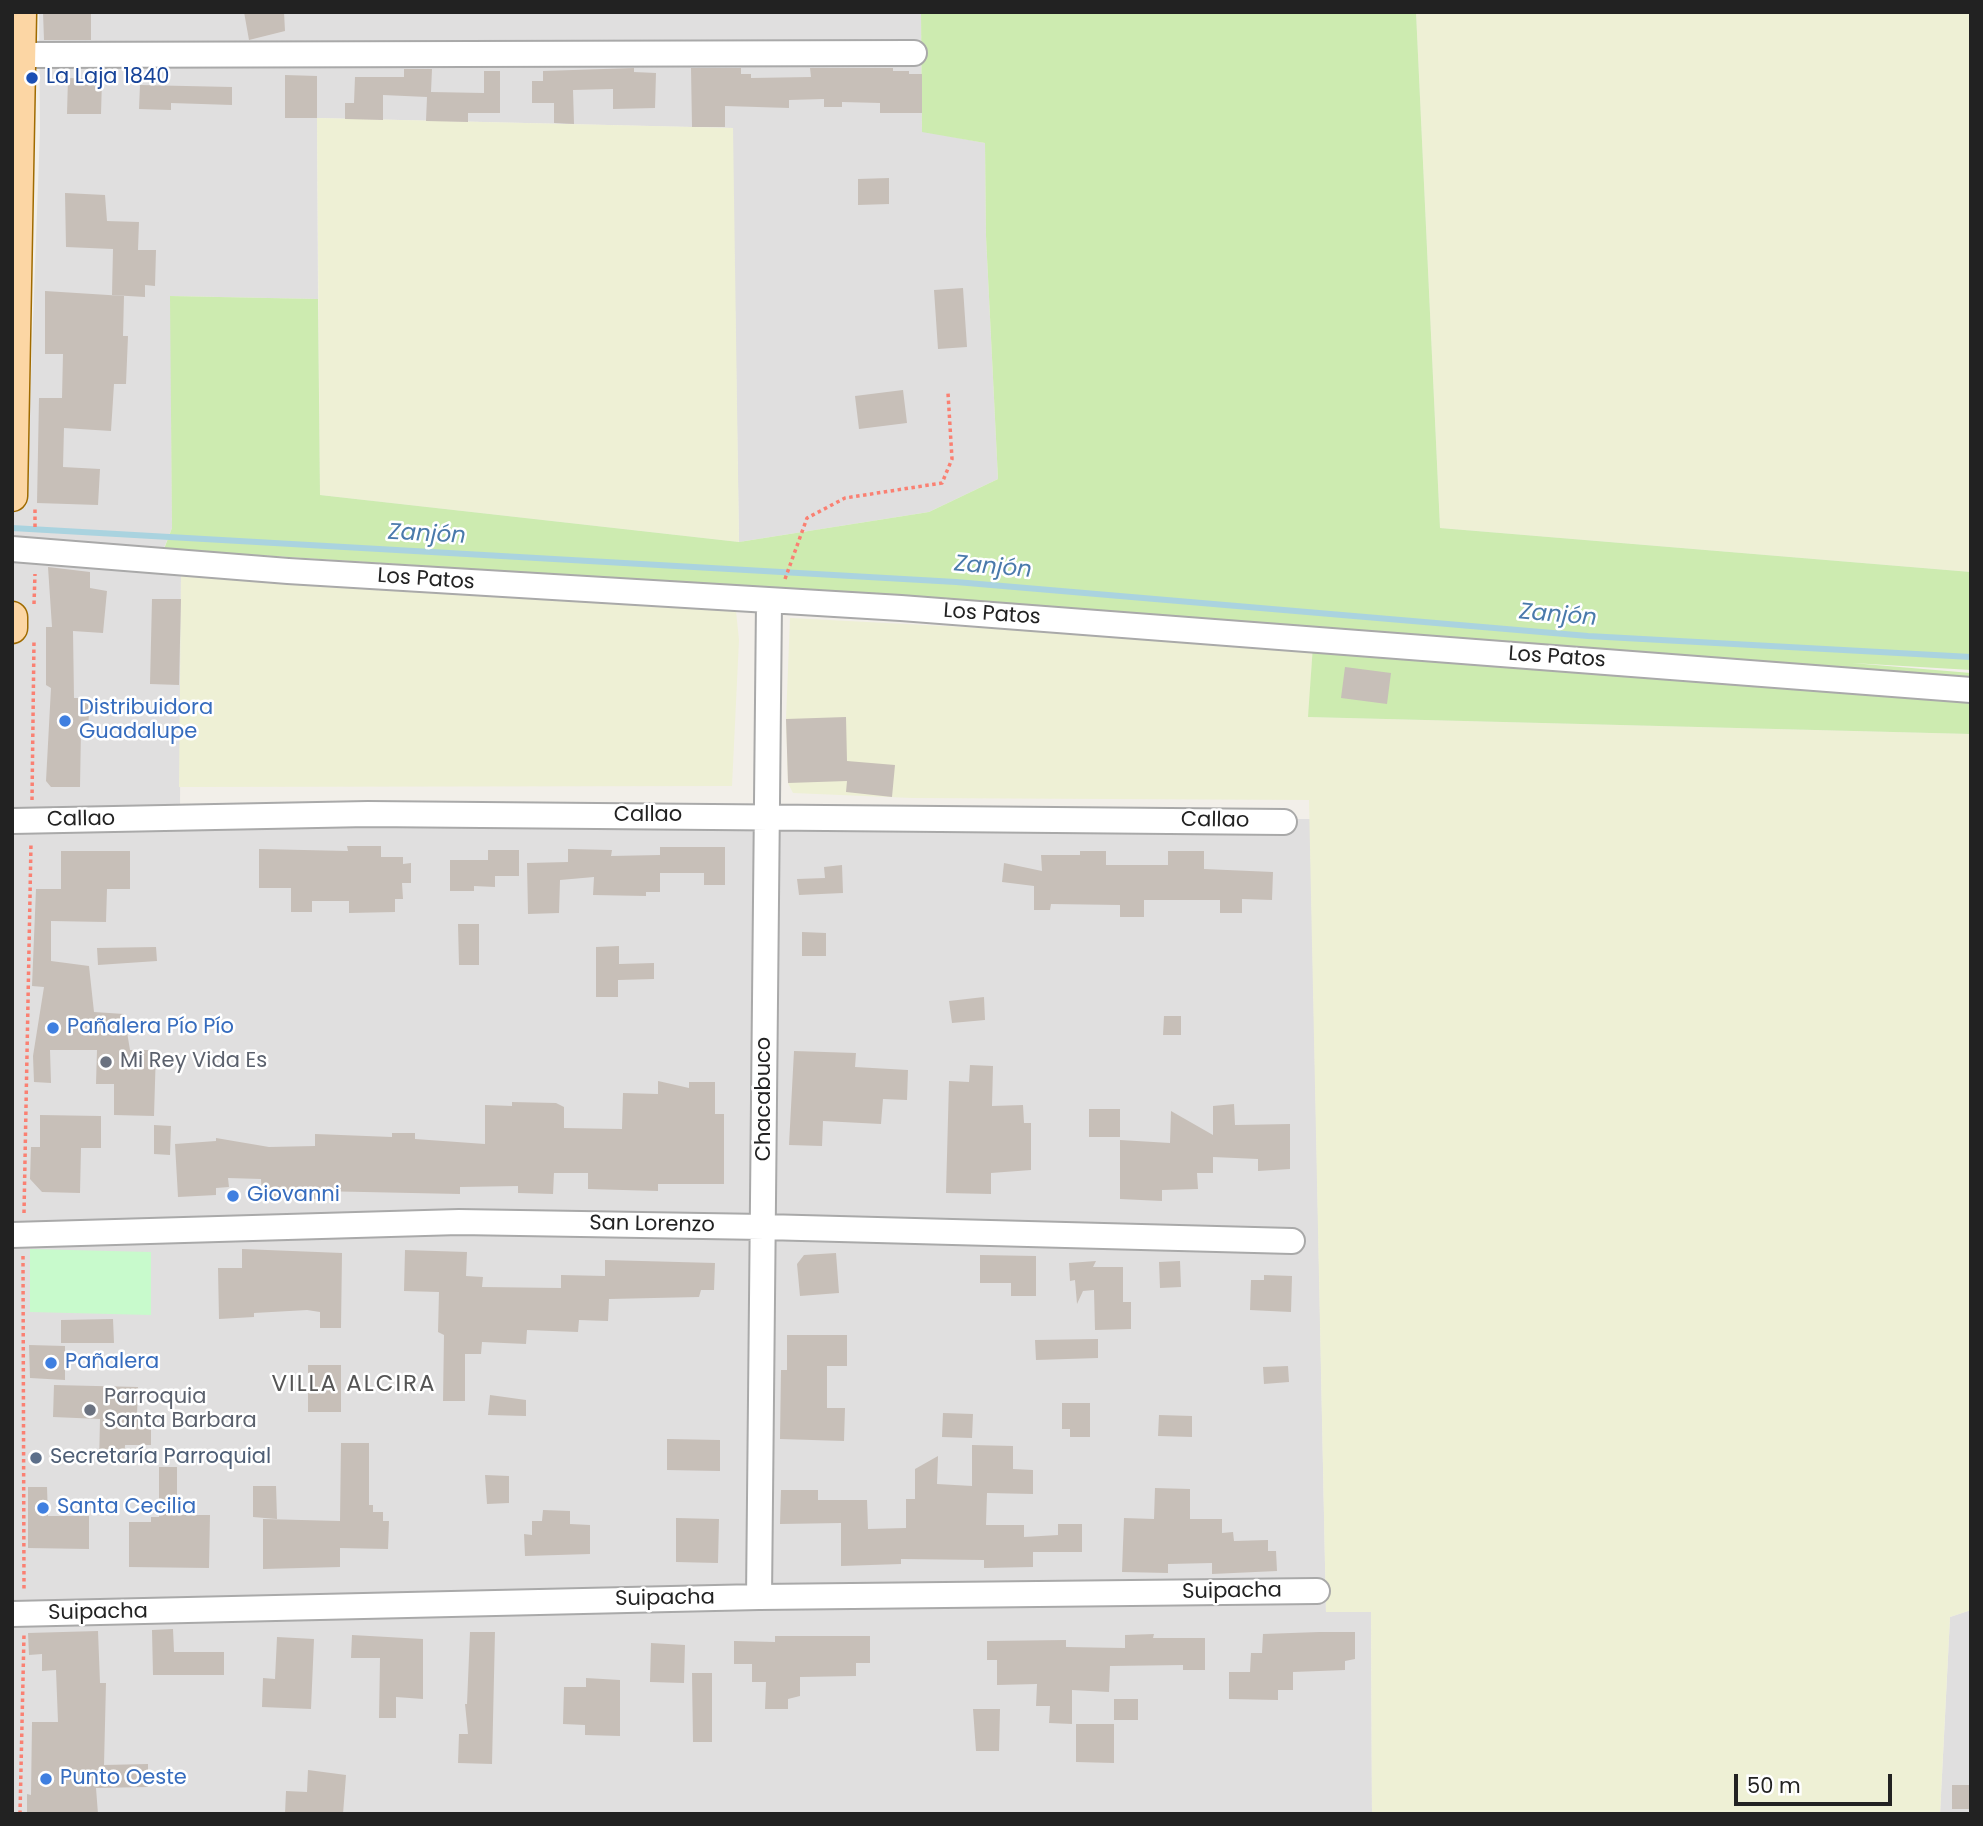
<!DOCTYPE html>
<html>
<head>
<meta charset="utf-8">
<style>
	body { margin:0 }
	#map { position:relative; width:1983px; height:1826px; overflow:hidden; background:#f2efe9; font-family:Poppins,sans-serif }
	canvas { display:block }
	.frame { position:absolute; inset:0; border:14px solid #222; pointer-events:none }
	.scale { position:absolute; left:1734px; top:1774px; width:158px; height:32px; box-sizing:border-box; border:4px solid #222; border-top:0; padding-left:9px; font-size:21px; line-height:24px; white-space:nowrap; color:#222; -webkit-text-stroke:5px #fff; paint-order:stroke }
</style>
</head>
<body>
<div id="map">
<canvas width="1983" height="1826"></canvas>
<div class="frame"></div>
<div class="scale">50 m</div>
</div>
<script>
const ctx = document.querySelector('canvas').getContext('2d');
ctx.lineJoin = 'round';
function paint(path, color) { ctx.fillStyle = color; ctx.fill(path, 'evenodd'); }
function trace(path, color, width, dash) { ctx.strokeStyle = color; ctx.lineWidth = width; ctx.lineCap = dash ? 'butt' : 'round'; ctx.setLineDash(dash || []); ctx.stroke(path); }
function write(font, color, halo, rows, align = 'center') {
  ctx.font = font + ' Poppins,sans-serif'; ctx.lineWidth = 5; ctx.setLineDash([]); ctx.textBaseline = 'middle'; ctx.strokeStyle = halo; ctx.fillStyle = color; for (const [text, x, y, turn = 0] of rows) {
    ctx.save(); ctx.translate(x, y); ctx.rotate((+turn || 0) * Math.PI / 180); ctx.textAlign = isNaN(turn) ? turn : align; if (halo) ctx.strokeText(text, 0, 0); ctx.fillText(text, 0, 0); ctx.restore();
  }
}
const residential = new Path2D(`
	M12,12h16l-2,501 14,-383 -1,-118h882l1,119 63,12 1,93 12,243 -69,33 -190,30 -7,-414 -415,-10 1,181 -147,-3 1,232 -8,20 13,1 4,25 -1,243 1130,2 16,793 45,-1 1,203h-1360z
	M1971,1610v204h-31l10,-197z`);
const farmland = new Path2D(`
	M1416,12h555v560l-531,-44z
	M317,118l416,10 6,414 -419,-47z
	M181,574l555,37 3,29 -7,146 -553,1z
	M790,618l523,27 -4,72 662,17v876l-21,7 -10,197h-568l-1,-202h-45l-17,-812 -397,-2 -119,-5 -5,-10 -2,-64z`);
const grass = new Path2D(`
	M921,12h495l24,516 531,44v98l-119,-7 119,10v61l-663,-17 5,-72 -558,-58 -591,-38 8,-21 -2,-232 148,3 2,196 419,47 190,-30 69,-33 -12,-243 -1,-93 -63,-11z`);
const park = new Path2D(`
	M30,1249l121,3v63l-121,-3z`);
const stream = new Path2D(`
	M12,528l944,54 632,54 383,21`);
const building = new Path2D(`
	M43,12h48v28h-47z
	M244,12h40l1,19 -36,9z
	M634,68v4l22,1 -1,35 -42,1v-20l-40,1 1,34 -20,-1v-20h-22v-22h11v-10z
	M691,68h50v6h10v4l60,-1 -1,-9h83v3h16v3h13v39h-42v-10l-38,-1v5h-18v-8l-35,1v8l-64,-2v21h-33z
	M404,69h28l-1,23 53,1v-22h16v42h-32v9l-42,-1 1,-24 -44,-2v25l-38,-1v-16h9l1,-26h49z
	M285,75l32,1v42h-32z
	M68,78l34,1 -1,35h-34z
	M140,85l92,2v18l-61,-2v7l-32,-1z
	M889,178v26l-31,1v-26z
	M65,193l40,2 2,26 32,1 -1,28h18l-1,36 -10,-1v12l-33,-2 1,-46 -47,-2z
	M963,288l4,59 -29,2 -4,-59z
	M45,291l79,5 -1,40h5l-2,48h-12l-3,47 -47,-3 -1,39 37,2 -2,36 -61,-2 2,-105h23l1,-44h-18z
	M903,390l4,33 -48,6 -4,-33z
	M48,567l42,5v16l17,3 -4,42 -30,-2 1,67h16l-2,31h-7l-1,58h-29l-5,-6 5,-93 -5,-3v-58h6z
	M152,599h29l-2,86 -29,-1z
	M1345,667l46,6 -4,31 -46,-6z
	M846,717l1,44 48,4 -3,32 -46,-5 1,-11 -59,2 -2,-64z
	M347,846h34v11h22v7l8,-1v20h-9l1,16h-8v13l-46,1v-12h-37v11h-21v-24h-32v-39l89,2z
	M660,847h65v38h-21v-12h-44v19h-14v4l-53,-1 1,-18 -34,3 -1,33 -31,1 -1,-51 41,-1v-13l44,1 -1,6 49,-1z
	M488,850h31v26h-24v11l-21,-1v5h-24v-31h38z
	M61,851h69v38h-23l-1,33 -55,-1v40l38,5 5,46 30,2 6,36h26l-2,66 -40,-1v-31h-18l1,-34h-47l1,33 -17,-1 -1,-26 11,-69 -12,-1 4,-97h25z
	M1080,851h26v14h62v-14h36v18l69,3 -1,28 -30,-1v14h-22v-13h-76v17h-24v-12l-69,-1 -1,6h-16v-24l-32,-4 2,-19 38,8 -1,-16h39z
	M842,865l1,28 -44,2 -2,-16 28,-1 -1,-11z
	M458,924h21v41h-20z
	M802,932l24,1v23h-24z
	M619,946v18l35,-1v16l-36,1v17h-22v-50z
	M156,947l1,14 -59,4 -1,-17z
	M984,997l1,23 -33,3 -3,-22z
	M1164,1016h17v19h-18z
	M794,1051l62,2 -1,14 53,3 -1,30 -24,-1 -2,25 -58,-3 -1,25 -33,-1z
	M970,1065l23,1 -1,40 31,-1 1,18h7v47l-40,3v21l-45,-1 3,-112 20,1z
	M658,1081l31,7v-6h26v32h9v70h-66v7l-70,-2v-16h-34l-1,21 -35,-1v-7l-58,1v7l-144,-3v8h-54l-1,-20 -33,-1 1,9 -13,1v7l-38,2 -3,-53 41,-3v-3l53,9 46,-1v-12l77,3v-4h23v6l70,5v-39l27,1v-4l44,1 8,4v21l58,1 1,-36 35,1z
	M1234,1104l1,21 55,-1v45l-32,2v-12l-45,-2v16h-16l1,16 -36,1v11l-42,-2v-59l50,3 1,-32 42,24v-29z
	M1089,1109h31v28h-31z
	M40,1115l61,1v32h-20l-1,45 -38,-1 -12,-13 1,-32h9z
	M154,1125l17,1 -1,29 -16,-1z
	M242,1249l100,4 -1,75h-21v-16l-13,-2 -53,3v4l-35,2 -1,-51h24z
	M405,1250l62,2 -1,24 17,1 -1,10 79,1v-13l44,1v-16l110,3 -1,27h-13l-2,7 -90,2 -1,22 -29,-1 -1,12 -51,-2 -1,14 -44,-2 -1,12h-16v47h-22l1,-66 -6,-3 1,-40 -35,-1z
	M836,1253l3,40 -39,3 -3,-32 7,-9z
	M980,1255l56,1v40h-25v-13h-31z
	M1096,1261l-3,6h30v35h8v27l-36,1 -1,-40 -11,1 -6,13 -2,-24 -5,1 -1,-18z
	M1180,1261l1,26 -21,1 -1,-26z
	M1264,1275l28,1 -1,36 -41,-2 1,-30h13z
	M113,1319l1,24h-53v-23z
	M787,1335h60v31h-20v42h18l-1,33 -64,-2 1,-69h6z
	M1098,1339v19l-62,2 -1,-20z
	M29,1345l36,1v34l-35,-2z
	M308,1365h33v47h-33z
	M1288,1366l1,16 -25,2 -1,-17z
	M54,1385l84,2 -1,27h14v31h-26l-1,18h-25l1,-44 -47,-2z
	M490,1395l36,5v16l-38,-1z
	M1062,1403h28v34h-20v-8h-8z
	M943,1413l30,1 -1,24 -30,-1z
	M1159,1415l33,1v21l-34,-1z
	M667,1439l53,1v31l-53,-1z
	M341,1443h28v62h4v7h10v9h6l-1,28 -48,-1v19l-77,2v-50l77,2z
	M972,1445l41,1v23l20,1v24l-46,-1 -1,32h38v12l34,-2v-11h24v28h-49v15l-49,1v-8l-83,-1v5l-60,2v-43l-61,1 1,-34h37v10h49l1,29 38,-1v-29h9v-30l23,-13 -1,28 35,2z
	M159,1467h18v40h4v8h29l-1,53 -80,-1v-45h22v-5h8z
	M485,1475l24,1v27l-22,1z
	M253,1486h23l1,33 -24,-2z
	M28,1487h19l1,29h41v33l-61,-1z
	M1155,1488l35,1v30h32v14l11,-1 1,9 34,-1v11h8l1,20 -65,3v-11l-44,1v9l-46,-1 2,-54 30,1z
	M543,1510l27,1v13l20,1v29l-65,2 -1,-22 8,1v-14h10z
	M676,1518l43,1 -1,44 -42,-1z
	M173,1629l1,23h50v23h-71l-1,-45z
	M98,1631l2,52h6l-2,82 44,-1v23l-52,1 2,26h-71v-20l4,1 1,-73h26l-2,-52 -14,1v-17l-13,1 -1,-22z
	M470,1632h25l-3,132 -34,-1 1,-29h9l-3,-30h2z
	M1319,1632h36v27l-10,2v9l-52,2v18h-15v10l-49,-1v-27h21l1,-19h11l1,-19z
	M1154,1634l-1,4h52v32h-22v-5l-73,1 -1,26 -37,-2v34l-23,-1 1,-17h-14l1,-22 -40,1v-25h-10v-19l79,-1v7l59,1v-13z
	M352,1635l71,4v60l-27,-2v21h-17l1,-60h-29z
	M775,1636h95v27h-14v13l-56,1v19l-12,3v10h-23l1,-27h-14v-18h-18v-23l41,1z
	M277,1637l37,2 -3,70 -49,-2 1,-29 12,1z
	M651,1643l34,2 -1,38 -34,-1z
	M692,1673h20v69h-19z
	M586,1678l34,2v56l-35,-1v-10l-22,-1 1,-37h22z
	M1114,1699h24v21h-24z
	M973,1709h27l-1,42h-23z
	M1076,1724h38v39l-38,-1z
	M308,1770l38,5 -3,39h-58l1,-23 21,1z
	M1952,1785h19v24h-19z`);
const path = new Path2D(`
	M35,527v-20
	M785,579l22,-61 38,-20 97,-15 10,-24 -4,-66
	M34,604l1,-30
	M32,800l2,-160
	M24,1213l7,-370
	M23,1256l1,335
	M20,1814l4,-180`);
const minor = new Path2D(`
	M20,55l894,-2
	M12,549l276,22 613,37 1070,82
	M12,821l356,-7 916,8
	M12,1235l447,-13 305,5 528,14
	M759,1597l10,-995
	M12,1614l747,-17 558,-6`);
const major = new Path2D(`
	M12,496l9,-484
	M12,617v11`);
const markers = [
	[32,78,7,"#1a4fb4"],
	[65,721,7,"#3f7fe0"],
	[53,1028,7,"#3f7fe0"],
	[106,1062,7,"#6b7280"],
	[233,1196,7,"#3f7fe0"],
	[51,1363,7,"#3f7fe0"],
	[90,1410,7,"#6b7280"],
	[36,1458,7,"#5c6f8a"],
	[43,1508,7,"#3f7fe0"],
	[46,1779,7,"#3f7fe0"]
];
const transitNames = [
	["La Laja 1840",46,78]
];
const streetNames = [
	["Los Patos",426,580,4],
	["Los Patos",992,615,4],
	["Los Patos",1557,658,4],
	["Callao",648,816],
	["Callao",81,820,-1],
	["Callao",1215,821,1],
	["Chacabuco",765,1099,-90],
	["San Lorenzo",652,1225,1],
	["Suipacha",1232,1592,-1],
	["Suipacha",665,1599,-1],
	["Suipacha",98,1613,-1]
];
const shopNames = [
	["Distribuidora",79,709],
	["Guadalupe",79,733],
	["Pañalera Pío Pío",67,1028],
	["Giovanni",247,1196],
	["Pañalera",65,1363],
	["Santa Cecilia",57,1508],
	["Punto Oeste",60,1779]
];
const worshipNames = [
	["Mi Rey Vida Es",120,1062],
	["Parroquia",104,1398],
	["Santa Barbara",104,1422]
];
const serviceNames = [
	["Secretaría Parroquial",50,1458]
];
const waterNames = [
	["Zanjón",427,535,3],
	["Zanjón",993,568,5],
	["Zanjón",1558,616,5]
];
const neighbourhoodNames = [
	["VILLA ALCIRA",354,1385]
];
paint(residential, '#e0dfdf');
paint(farmland, '#eef0d5');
paint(grass, '#cdebb0');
paint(park, '#c8facc');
trace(stream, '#aad3df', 6);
paint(building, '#c7bfb8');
trace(minor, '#a9a9a9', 28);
trace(major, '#a06b00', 33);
trace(path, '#fa8072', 3.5, [3.5, 3.5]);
trace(minor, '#fff', 24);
trace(major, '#fcd6a4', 30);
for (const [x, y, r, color] of markers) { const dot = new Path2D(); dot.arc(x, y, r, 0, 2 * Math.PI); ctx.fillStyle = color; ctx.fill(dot); trace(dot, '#fff', 2.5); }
write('21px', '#164399', '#fff', transitNames, 'left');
write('21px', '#222', '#fff', streetNames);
write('21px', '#366cbe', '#fff', shopNames, 'left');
write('21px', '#5b616d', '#fff', worshipNames, 'left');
write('21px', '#4e5e75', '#fff', serviceNames, 'left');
write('italic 23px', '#4a7aab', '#fff', waterNames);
ctx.letterSpacing = '2px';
write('23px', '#555', '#fff', neighbourhoodNames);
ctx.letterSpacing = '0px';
</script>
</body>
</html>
